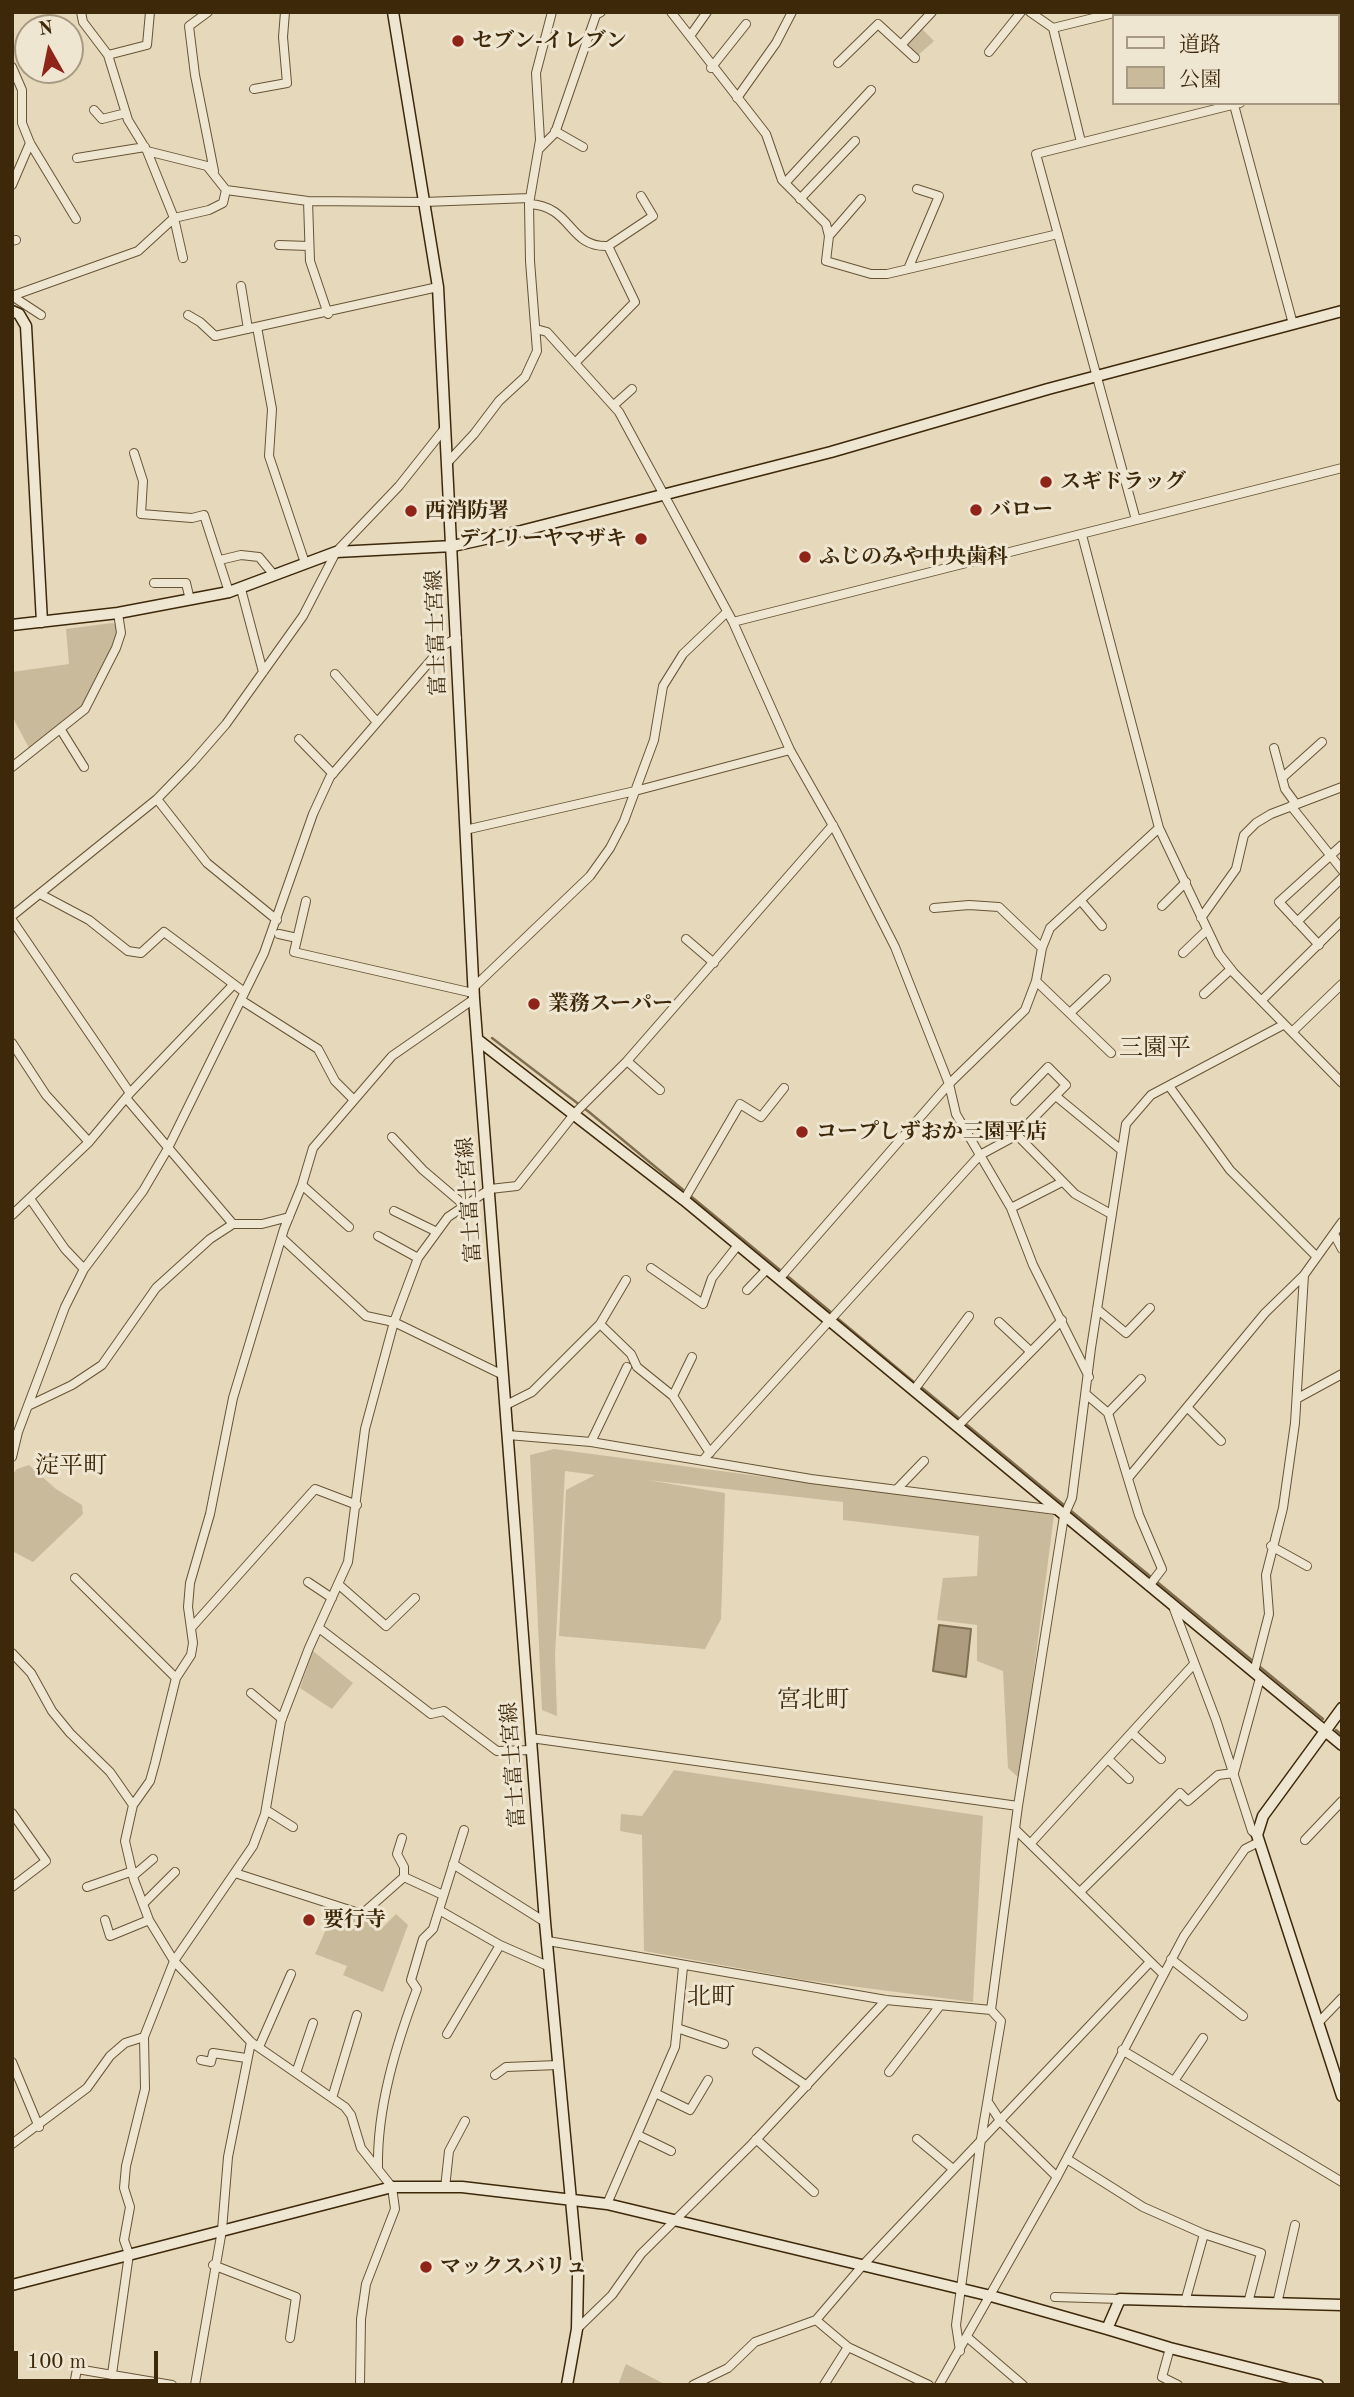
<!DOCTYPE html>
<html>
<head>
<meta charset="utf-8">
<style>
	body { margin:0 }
	#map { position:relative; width:1354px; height:2397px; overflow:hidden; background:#e6d8ba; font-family:"Old Standard TT","Noto Serif JP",serif }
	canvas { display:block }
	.frame { position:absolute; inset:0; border:14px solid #3d280a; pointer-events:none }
	.legend { position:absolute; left:1112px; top:14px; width:228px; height:91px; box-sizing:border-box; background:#efe6d2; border:2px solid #a89a82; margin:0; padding:9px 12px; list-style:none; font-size:21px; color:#3d280a }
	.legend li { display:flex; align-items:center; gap:14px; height:35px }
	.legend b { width:35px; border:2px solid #a89a82 }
	.north { position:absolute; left:14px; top:14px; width:70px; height:70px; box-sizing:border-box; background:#efe6d2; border:2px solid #a89a82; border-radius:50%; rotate:351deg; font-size:19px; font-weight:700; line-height:28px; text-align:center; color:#3d280a }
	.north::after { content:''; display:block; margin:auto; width:24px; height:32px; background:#8f2418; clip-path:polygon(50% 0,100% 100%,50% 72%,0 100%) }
	.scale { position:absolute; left:14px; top:2351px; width:144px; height:32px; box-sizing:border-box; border:4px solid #3d280a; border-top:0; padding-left:9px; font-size:21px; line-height:24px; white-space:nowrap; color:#3d280a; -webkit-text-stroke:5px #efe6d2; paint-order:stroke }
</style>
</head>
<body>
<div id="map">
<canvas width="1354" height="2397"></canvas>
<div class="frame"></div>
<ul class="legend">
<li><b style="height:9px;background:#efe6d2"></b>道路</li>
<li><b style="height:19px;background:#c9ba9c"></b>公園</li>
</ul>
<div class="north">N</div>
<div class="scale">100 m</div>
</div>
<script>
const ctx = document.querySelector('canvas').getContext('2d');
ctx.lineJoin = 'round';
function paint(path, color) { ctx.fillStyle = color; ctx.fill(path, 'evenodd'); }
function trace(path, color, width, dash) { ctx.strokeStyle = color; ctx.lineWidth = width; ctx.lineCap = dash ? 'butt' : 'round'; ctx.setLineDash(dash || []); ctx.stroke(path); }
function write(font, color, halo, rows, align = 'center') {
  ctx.font = font + ' "Old Standard TT","Noto Serif JP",serif'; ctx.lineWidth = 6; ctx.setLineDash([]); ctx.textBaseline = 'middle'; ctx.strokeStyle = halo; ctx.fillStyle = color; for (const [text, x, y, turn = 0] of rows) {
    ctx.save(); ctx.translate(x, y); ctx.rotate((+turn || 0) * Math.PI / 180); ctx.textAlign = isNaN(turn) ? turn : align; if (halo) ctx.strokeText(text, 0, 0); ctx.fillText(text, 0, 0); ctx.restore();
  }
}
const green = new Path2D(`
	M919,26l15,15 -19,17 -13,-14z
	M112,623l4,1 2,9 -35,74 -54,41 -17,-32v-44l57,-8 -3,-35z
	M554,1449l500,66 -34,264 -12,-11 -5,-97 -26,-10v-36l-40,-5 6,-42 34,-2 2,-40 -136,-16v-18l-196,-22 78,13 -4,126 -16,30 -146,-13 7,-146 29,-15 -30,-4 -10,184 2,61 -15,-6 -12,-255z
	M29,1465l27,24 26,16 1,9 -50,48 -21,-11v-76l5,-6z
	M313,1651l40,32 -21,26 -32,-21z
	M674,1770l309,46 -10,186 -169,-22 -160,-29 -2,-116 -22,-4 1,-17 21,2z
	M337,1905l45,23 14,-14 12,11 -25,67 -40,-17 4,-9 -32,-12z
	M626,2364l40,21h-48z`);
const water = new Path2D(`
	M939,1625l32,4 -5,48 -33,-6z`);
const stream = new Path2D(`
	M492,1038l97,74 243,201
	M837,1318l78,65
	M921,1387l402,332
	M1336,1730l6,5`);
const street = new Path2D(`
	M81,12l2,10 25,33 20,65 19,31 60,15 19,24 82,11 116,1 106,-4
	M208,12l-19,14 6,49 19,96
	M671,12l95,122 16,46 44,44 3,12 -3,25 45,13h16l171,-40
	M1030,12l23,16 65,-16
	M1304,12l2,4
	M1053,28l28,114
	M690,36l17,-24
	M902,44l30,-32
	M989,52l32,-40
	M108,55l39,-10 3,-33
	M838,63l40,-39 37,34
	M12,67l10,23v33l8,20 46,76
	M711,68l35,-44
	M1338,77l4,-1
	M254,89l33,-6 -4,-46 2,-25
	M737,98l39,-55 16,-31
	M1234,105l59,219
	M94,110l8,9 24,-6
	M555,131l28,16
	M539,149l16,-16 41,-118 5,-3
	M147,151l27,67 9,40
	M77,158l68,-11
	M785,183l86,-93
	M12,185l18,-42
	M800,199l55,-58
	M308,201l2,60 18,53
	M529,204c44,2 39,44 79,42l45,-30 -12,-20
	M829,236l32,-37
	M12,241l4,-1
	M279,245l30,1
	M908,269l31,-73 -22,-7
	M241,286l7,43
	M12,296l126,-45 36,-33 35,-8 14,-7 3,-13
	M12,296l29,19
	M188,315l12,7 15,14 223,-49
	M257,327l15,82 -3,47 36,107
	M536,329l11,3 72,80 114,210 57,128 46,81 59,116 54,137 7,30 55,94 22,57 56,112
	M576,362l59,-60 -27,-56
	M614,405l18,-16
	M134,453l9,28 -2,33 51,4 12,-3 25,77
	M448,462l26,-28 25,-33 26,-24 12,-26 -7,-90 -1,-57 11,-64 -4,-67 16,-61
	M1136,520l-100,-366 204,-51
	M1082,535l77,293 60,126 15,19 108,110
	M220,560l21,-5 18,2 15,18
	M154,583h32l4,17
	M241,589l22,83
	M733,622l609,-154
	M335,674l41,47
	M61,730l23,37
	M299,739l34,35
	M1274,748l11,41 11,15
	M12,767l73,-58 31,-61 5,-15 -3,-20
	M1282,778l40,-36
	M157,799l50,64 70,57
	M1291,806l51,64
	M465,830l170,-39 155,-41
	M40,894l49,26 39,31 13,2 23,-21 79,59
	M306,901l-12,51 179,41
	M1081,901l21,25
	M1162,906l24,-24
	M934,908l35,-3 30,2 43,41
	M12,916l145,-117 35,-36 34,-39 77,-108 33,-64 63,-66 46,-58
	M1201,918l35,-49 8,-34 12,-12 15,-9 71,-27
	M12,920l118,173
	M1297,922l45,-44
	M279,934l18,4
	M686,939l28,24
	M1319,945l-40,-43 63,-57
	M1183,953l24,-23
	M1036,981l75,72
	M473,988l117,-112 20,-28 14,-27 30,-81 9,-54 20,-32 44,-42
	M1204,994l27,-25
	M241,1000l77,49 17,32 18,18
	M1262,1000l80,-79
	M1071,1012l35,-33
	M1292,1032l50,-48
	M12,1043l34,52 43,47
	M627,1061l33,29
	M1169,1086l61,84 87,87
	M1057,1097l63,52
	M126,1098l107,126
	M1015,1101l33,-34 18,18 -49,50
	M392,1137l31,33 41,35
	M302,1185l47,42
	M31,1200l34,49 19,20
	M684,1200l56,-96 21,13 23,-29
	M1011,1208l51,-26
	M394,1211l43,21
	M12,1215l77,-73 41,-49 103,-108
	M1334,1234l8,15
	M378,1236l40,22
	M283,1239l83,77 28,6 109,53
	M651,1268l52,36 9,-26 26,-33
	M779,1279l170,-195 76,-74 11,-29 6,-33 8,-20 109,-100
	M747,1290l20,-21
	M1097,1309l29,24 24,-25
	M999,1322l30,28
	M600,1324l31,30 6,13 36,29 37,57
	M914,1390l55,-74
	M1087,1395l21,18 31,102 23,54 -13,17
	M673,1396l19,-39
	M1298,1398l44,-24
	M506,1405l26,-13 68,-68 26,-44
	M28,1406l44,-21 30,-20 54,-77 54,-49 23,-15h29l27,-7
	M1187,1407l34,34
	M1108,1413l33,-34
	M957,1427l105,-107
	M508,1435l83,7 220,37 245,31
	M591,1442l36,-75
	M12,1457l6,-25 47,-125 19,-38 59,-78 24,-41 97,-197 49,-139 17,-37 114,-132 13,-7
	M703,1460l277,-305 37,-20 58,59 36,20
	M1129,1477l136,-164 39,-38
	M898,1488l26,-27
	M1271,1546l36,20
	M75,1578l101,100
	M308,1582l24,16
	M338,1584l48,42 29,-28
	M1174,1609l42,111 36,111 5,4
	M191,1628l124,-139 42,16
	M319,1628l112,86 13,-3 53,40 35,-1
	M12,1653l19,20 21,38 18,22 40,39 23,33
	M1254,1672l15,-58 -3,-39 17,-67 12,-85 9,-148 38,-53
	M251,1693l31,26
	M1132,1733l29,26
	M531,1738l487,68
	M1109,1760l20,19
	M266,1810l27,17
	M12,1813l34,48 -34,26
	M1016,1830l147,144
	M1305,1840l37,-39
	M1031,1843l163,-179
	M453,1864l92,58
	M235,1873l127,41 42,-37v-10l-7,-13 5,-16
	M133,1876l20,-17
	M404,1877l39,18
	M87,1887l46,-16
	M1081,1891l99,-98 8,8 30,-26 16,-2 26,-95
	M143,1904l32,-32
	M439,1910l61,35 50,22
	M105,1920l5,16 39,-16
	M548,1941l338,59 105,10 10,11 -20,118 -25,186 4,26
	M1171,1959l72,57
	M991,2010l27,-204 46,-290 8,-18 19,-150 35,-224 25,-29 132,-70
	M1318,2023l24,-25
	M677,2028l47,16
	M447,2034l53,-89
	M259,2047l32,-73
	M1122,2050l220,132
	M757,2052l50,34
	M201,2060l10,2 2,-9 33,5
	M12,2062l27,65
	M889,2072l50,-65
	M296,2073l17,-50
	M495,2075l11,-8 52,-2
	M1174,2081l29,-43
	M655,2093l35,17 18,-30
	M332,2098l25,-83
	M988,2102l13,20 56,55
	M638,2135l33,16
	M756,2139l58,53
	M917,2139l36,30
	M12,2144l75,-56 23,-32 15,-13 19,-6
	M1067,2159l76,48 61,27 57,19 -13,50
	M378,2167c-1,-60 18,-122 39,-178l-6,-9 12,-41 10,-10 31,-99
	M445,2188l4,-37 16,-30
	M607,2204l68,-157 8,-80
	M213,2265l83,32 -6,41
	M1055,2297l65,2
	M1185,2302l19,-68
	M1277,2304l18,-79
	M816,2320l32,27 81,38
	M577,2329l35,-34 29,-41 111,-110 134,-144
	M967,2337l56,48
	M1170,2348l-8,29 16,8
	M112,2374l17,-120 -5,-14 6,-33 -6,-19 2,-22 19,-77 -1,-52 30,-76 79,-115 12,-32 16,-93 28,-73 39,-86 17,-133 29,-107 24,-64 30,-41 42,-28 27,-3 58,-73 52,-52 206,-236
	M12,2385h32
	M74,2385l3,-16 95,16
	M195,2385l27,-155 6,-73 23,-115
	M360,2385l1,-66 5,-35 29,-75 -3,-22 -31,-39 -10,-33 -6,-8 -94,-65 -77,-81 -25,-41 -15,-40 -9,-39 8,-36 17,-24 5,-18 21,-85 15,-23 2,-12 -5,-36 2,-24 20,-69 23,-116 51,-169 18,-44 11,-37 79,-92 82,-57
	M693,2385l35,-17 27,-26 61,-22 47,-55 287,-303
	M824,2385l24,-38
	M939,2385l118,-208 127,-241 61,-87 14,-7`);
const secondary = new Path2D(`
	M393,12l45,275 36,712 71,923 33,353 -1,54 -10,56
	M12,311l7,3 7,12 16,296
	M12,625l106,-12 111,-21 107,-40 117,-6 68,-15 310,-79 217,-63 294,-78
	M478,1040l206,160 658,545
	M1342,1708l-79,108 -6,19 85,261
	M12,2285l380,-98h70l145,17 384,92 116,33 13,-30 222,6
	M1107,2329l63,19 148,37`);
const highway = new Path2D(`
	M1324,12l2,4
	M1339,12l3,8
	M1338,50l4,9`);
const markers = [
	[458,41,7,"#8f2418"],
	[1046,482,7,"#8f2418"],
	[976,510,7,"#8f2418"],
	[411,511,7,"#8f2418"],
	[641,539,7,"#8f2418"],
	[805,557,7,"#8f2418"],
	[534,1004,7,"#8f2418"],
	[802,1132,7,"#8f2418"],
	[309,1920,7,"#8f2418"],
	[426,2267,7,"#8f2418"]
];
const poiNames = [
	["セブン-イレブン",472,41],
	["スギドラッグ",1060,482],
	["バロー",990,510],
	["西消防署",425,511],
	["デイリーヤマザキ",627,539,"right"],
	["ふじのみや中央歯科",819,557],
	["業務スーパー",548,1004],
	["コープしずおか三園平店",816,1132],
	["要行寺",323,1920],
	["マックスバリュ",440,2267]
];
const streetNames = [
	["富士富士宮線",437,633,-92],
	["富士富士宮線",470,1200,-94],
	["富士富士宮線",514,1765,-94]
];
const quarterNames = [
	["三園平",1155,1049],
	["淀平町",71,1467],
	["宮北町",813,1701],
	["北町",711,1998]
];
paint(green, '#c9ba9c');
paint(water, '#ad9c7e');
trace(water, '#806e50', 2);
trace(stream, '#806e50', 2.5);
trace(street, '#675436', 10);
trace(secondary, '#3d280a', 13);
trace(highway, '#3d280a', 17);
trace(street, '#efe6d2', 8);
trace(secondary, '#efe6d2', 10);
trace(highway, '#e6d8ba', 14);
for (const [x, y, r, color] of markers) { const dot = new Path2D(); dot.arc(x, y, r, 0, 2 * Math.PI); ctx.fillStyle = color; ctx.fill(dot); trace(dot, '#efe6d2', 2.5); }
write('bold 21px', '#3d280a', '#efe6d2', poiNames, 'left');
write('21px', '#3d280a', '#efe6d2', streetNames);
write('24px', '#3d280a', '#efe6d2', quarterNames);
</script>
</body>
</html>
